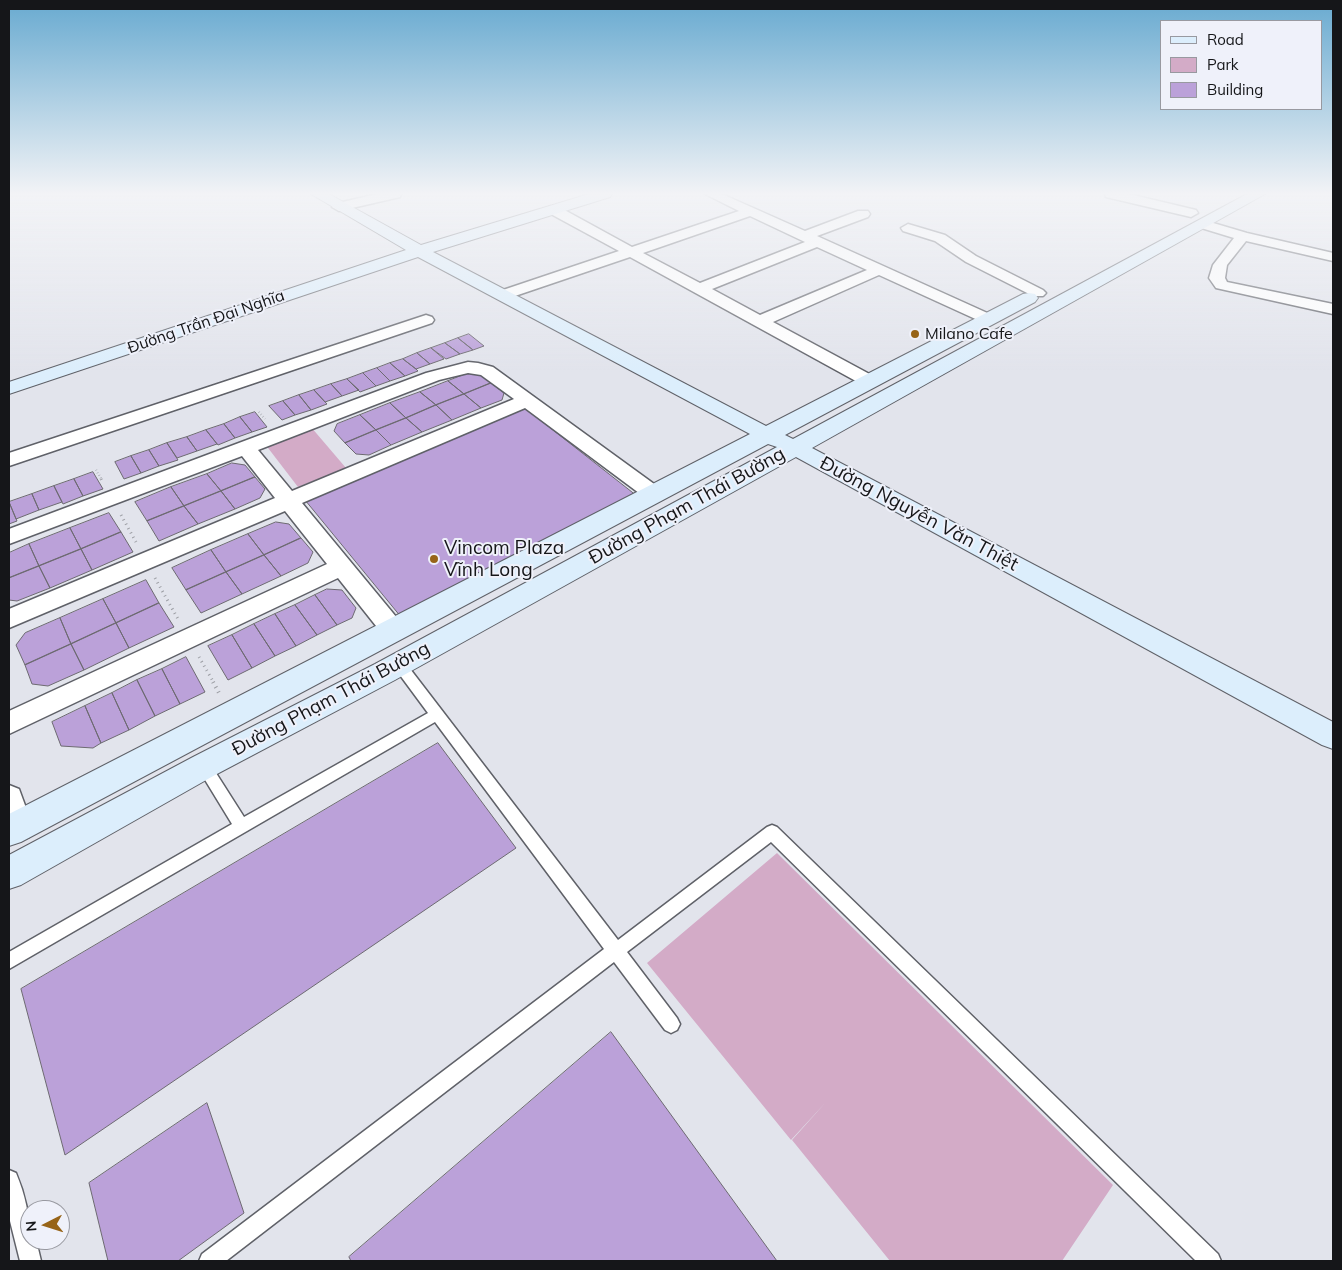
<!DOCTYPE html>
<html>
<head>
<meta charset="utf-8">
<style>
	body { margin:0 }
	#map { position:relative; width:1342px; height:1270px; overflow:hidden; background:#e2e4ec; font-family:Mulish,sans-serif }
	canvas { display:block }
	.frame { position:absolute; inset:0; border:10px solid #151619; pointer-events:none }
	.legend { position:absolute; left:1160px; top:20px; width:162px; height:90px; box-sizing:border-box; background:#eff1fa; border:1px solid #9899a0; margin:0; padding:6px 9px; list-style:none; font-size:15px; color:#151619 }
	.legend li { display:flex; align-items:center; gap:10px; height:25px }
	.legend b { width:25px; border:1px solid #9899a0 }
	.north { position:absolute; left:20px; top:1200px; width:50px; height:50px; box-sizing:border-box; background:#eff1fa; border:1px solid #9899a0; border-radius:50%; rotate:265deg; font-size:14px; font-weight:700; line-height:20px; text-align:center; color:#151619 }
	.north::after { content:''; display:block; margin:auto; width:18px; height:22px; background:#976418; clip-path:polygon(50% 0,100% 100%,50% 72%,0 100%) }
</style>
</head>
<body>
<div id="map">
<canvas width="1342" height="1270"></canvas>
<div class="frame"></div>
<ul class="legend">
<li><b style="height:6px;background:#dceefc"></b>Road</li>
<li><b style="height:14px;background:#d3abc7"></b>Park</li>
<li><b style="height:14px;background:#bba1d9"></b>Building</li>
</ul>
<div class="north">N</div>
</div>
<script>
const ctx = document.querySelector('canvas').getContext('2d');
ctx.lineJoin = 'round';
function paint(path, color) { ctx.fillStyle = color; ctx.fill(path, 'evenodd'); }
function trace(path, color, width, dash) { ctx.strokeStyle = color; ctx.lineWidth = width; ctx.lineCap = dash ? 'butt' : 'round'; ctx.setLineDash(dash || []); ctx.stroke(path); }
function write(font, color, halo, rows, align = 'center') {
  ctx.font = font + ' Mulish,sans-serif'; ctx.lineWidth = 4; ctx.setLineDash([]); ctx.textBaseline = 'middle'; ctx.strokeStyle = halo; ctx.fillStyle = color; for (const [text, x, y, turn = 0] of rows) {
    ctx.save(); ctx.translate(x, y); ctx.rotate((+turn || 0) * Math.PI / 180); ctx.textAlign = isNaN(turn) ? turn : align; if (halo) ctx.strokeText(text, 0, 0); ctx.fillText(text, 0, 0); ctx.restore();
  }
}
const green = new Path2D(`
	M311,427l35,41 -48,19 -33,-43z
	M777,853l336,332 -51,76h-172l-98,-121 34,-38 -35,38 -144,-177z`);
const building = new Path2D(`
	M469,334l15,12 -11,4 -15,-12z
	M458,338l15,12 -13,4 -15,-11z
	M445,343l15,11 -14,5 -15,-11z
	M431,348l13,11 -14,5 -13,-11z
	M417,353l13,11 -14,5 -13,-10z
	M403,359l13,10 2,2 -13,5 -15,-13z
	M390,363l15,13 -15,5 -13,-13z
	M377,368l13,13 -14,5 -13,-13z
	M363,373l13,13 -16,6 -13,-13z
	M468,373l11,1 12,9 -27,11 -16,-13z
	M347,379l12,11 -17,6 -11,-12z
	M448,381l16,13 -28,11 -16,-13z
	M491,383l13,10 -2,7 -21,8 -17,-14z
	M331,384l11,12 -17,6 -11,-12z
	M314,390l13,14 -16,6 -12,-15z
	M420,392l16,13 -30,13 -16,-15z
	M464,394l17,14 -29,12 -16,-15z
	M299,395l12,15 -16,5 -12,-14z
	M283,401l12,14 -13,5 -13,-14z
	M390,403l16,15 -30,12 -16,-15z
	M436,405l16,15 -30,12 -16,-14z
	M525,408l112,88 -236,121 -96,-117z
	M255,412l12,15 -15,5 -12,-15z
	M360,415l16,15 -31,13 -11,-12 3,-7z
	M240,417l12,15 -17,6 -11,-14z
	M406,418l16,14 -31,13 -15,-15z
	M224,424l11,14 -17,7 -12,-15z
	M206,430l11,14 -20,7 -10,-14z
	M376,430l15,15 -22,10 -13,-1 -11,-11z
	M187,437l10,14 -20,7 -10,-15z
	M167,443l11,17 -19,6 -10,-16z
	M149,450l10,16 -18,7 -10,-17z
	M131,456l10,17 -17,6 -9,-17z
	M232,463l13,2 10,12 -34,14 -14,-17z
	M93,472l10,17 -20,7 -9,-17z
	M207,474l14,17 -37,15 -13,-19z
	M255,477l10,12 -5,9 -25,11 -14,-18z
	M74,479l9,17 -20,8 -9,-18z
	M54,486l8,16 -23,8 -7,-16z
	M171,487l13,19 -37,15 -12,-19z
	M221,491l14,18 -37,15 -14,-18z
	M32,494l7,16 -23,9 -7,-17z
	M9,502l8,19 -8,3z
	M184,506l14,18 -39,17 -12,-20z
	M109,513l12,19 -40,17 -11,-21z
	M276,522l13,2 12,14 -37,17 -16,-21z
	M70,528l11,21 -42,17 -10,-22z
	M121,532l12,20 -41,18 -11,-21z
	M248,534l16,21 -38,17 -15,-22z
	M301,538l12,14 -5,11 -27,13 -17,-21z
	M29,544l10,22 -30,12v-25z
	M81,549l11,21 -42,18 -11,-22z
	M211,550l15,22 -40,18 -14,-22z
	M264,555l17,21 -39,18 -16,-22z
	M39,566l11,22 -33,13 -8,-1v-22z
	M226,572l16,22 -41,19 -15,-23z
	M146,580l13,23 -43,20 -13,-24z
	M327,589l15,1 14,18 -4,10 -15,7 -22,-30z
	M315,595l22,30 -20,10 -22,-30z
	M103,599l13,24 -45,21 -11,-26z
	M159,603l15,24 -45,21 -13,-25z
	M295,605l22,30 -21,11 -21,-32z
	M275,614l21,32 -21,10 -21,-32z
	M60,618l11,26 -46,21 -9,-20 9,-12z
	M116,623l13,25 -45,22 -13,-26z
	M254,624l21,32 -23,12 -20,-33z
	M232,635l20,33 -24,12 -20,-34z
	M71,644l13,26 -36,16 -16,-2 -7,-19z
	M186,657l19,35 -25,12 -18,-35z
	M162,669l18,35 -25,12 -18,-36z
	M137,680l18,36 -26,14 -17,-37z
	M112,693l17,37 -28,13 -16,-37z
	M85,706l16,37 -8,5 -32,-2 -9,-24z
	M438,743l78,105 -451,307 -44,-166z
	M611,1032l166,229h-426l-2,-4z
	M207,1103l37,110 -66,48h-70l-19,-78z`);
const pathFar2 = new Path2D(`
	M259,412l6,7
	M96,470l6,10`);
const pathFar1 = new Path2D(`
	M101,479l1,2
	M121,515l15,27
	M155,578l23,41
	M199,657l15,26`);
const path = new Path2D(`
	M213,682l6,11`);
const lane = new Path2D(`
	M399,659l5,2 214,279 149,-113 5,-2 5,2 441,427 3,7h-25l-425,-419 -144,110 50,66 3,6 -3,6 -6,3 -6,-3 -51,-68 -388,299h-27l3,-7 402,-305 -169,-227 -426,247v-17l223,-128 -33,-54 -2,-4 2,-4 5,-2 5,2 35,55 184,-104 -34,-46 -1,-3 1,-3z
	M9,1170l7,3c9,21 14,44 14,67h6l5,21h-21l-11,-44z`);
const street = new Path2D(`
	M377,194h24l-1,3 -61,14 -7,-4 2,-3z
	M705,194h17l83,37 53,-20h10l2,3 -2,3 -51,19 177,80 2,3 -2,3h-12l-103,-47 -106,47 102,55 3,4 -3,4 -6,1 -6,-1 -233,-128 -121,41h-12l-2,-3 2,-3 122,-41 -70,-38 -2,-3 2,-3h10l73,40 107,-36zM750,216l55,26 -105,41 -57,-30zM817,247l50,23 -107,45 -48,-26z
	M1105,194h24l67,16 2,3 -7,4 -85,-20z
	M1203,220l44,13 86,20v8l-87,-20 -19,24 -2,13 2,4 106,22v10l-117,-26 -7,-10 4,-13 21,-27 -36,-11 -2,-3z
	M908,224l37,11 31,21 67,34 3,3 -3,3h-10l-67,-34 -31,-21 -32,-10 -2,-3z
	M426,315l6,2 2,3 -2,3 -423,143v-13z
	M468,362l10,1 15,4 168,122 4,5 -4,5 -7,2 -7,-2 -122,-91 -223,95 100,121 3,6 -3,6 -9,3 -9,-3 -46,-58 -329,156v-23l318,-147 -42,-53 -276,117v-19l266,-111 -33,-42 -233,88v-15l417,-156zM468,373l13,2 33,24 -222,92 -34,-41 181,-70z
	M9,785l10,4 14,38 -4,10 -11,4 -9,-4z`);
const secondary = new Path2D(`
	M311,194h18l92,51 168,-51h23l-2,3 -177,55 333,174 257,-132 6,-1 6,1 3,4 -3,4 -250,133 8,4 454,-245h18l-453,254 521,274v27l-11,-4 -526,-288 -401,223 -180,95 -194,110 -12,4v-34l184,-98 182,-93 402,-217 -9,-3 -747,398 -12,4v-32l741,-380 -332,-177 -409,137v-12l397,-132z`);
const markers = [
	[915,334,5,"#976418"],
	[434,559,5,"#976418"]
];
const farStreetnames = [
	["Đường Trần Đại Nghĩa",206,322,-19]
];
const farPoinames = [
	["Milano Cafe",925,334]
];
const streetNames = [
	["Đường Phạm Thái Bường",687,506,-29],
	["Đường Nguyễn Văn Thiệt",919,514,28],
	["Đường Phạm Thái Bường",331,699,-28]
];
const poiNames = [
	["Vincom Plaza",444,548],
	["Vĩnh Long",444,570]
];
paint(green, '#d3abc7');
paint(building, '#bba1d9');
trace(building, '#6d6a71', 1);
trace(lane, '#5f6168', 3);
trace(street, '#5f6168', 3);
trace(secondary, '#5f6168', 2);
trace(pathFar2, '#9d9fa5', 2.5, [0.5, 2.5]);
trace(pathFar1, '#9d9fa5', 3, [1, 4]);
trace(path, '#9d9fa5', 4, [1, 4.5]);
paint(lane, '#fff');
paint(street, '#fff');
paint(secondary, '#dceefc');
const sky = ctx.createLinearGradient(0, 0, 0, 372);
sky.addColorStop(0, '#68aad0');
sky.addColorStop(0.52, '#f2f3f6');
sky.addColorStop(1, '#f2f3f600');
ctx.fillStyle = sky;
ctx.fillRect(0, 0, 1342, 372);
for (const [x, y, r, color] of markers) { const dot = new Path2D(); dot.arc(x, y, r, 0, 2 * Math.PI); ctx.fillStyle = color; ctx.fill(dot); trace(dot, '#eff1fa', 2); }
write('16px', '#151619', '#eff1fa', farStreetnames);
write('16px', '#151619', '#eff1fa', farPoinames, 'left');
write('19px', '#151619', '#eff1fa', streetNames);
write('19px', '#151619', '#eff1fa', poiNames, 'left');
</script>
</body>
</html>
